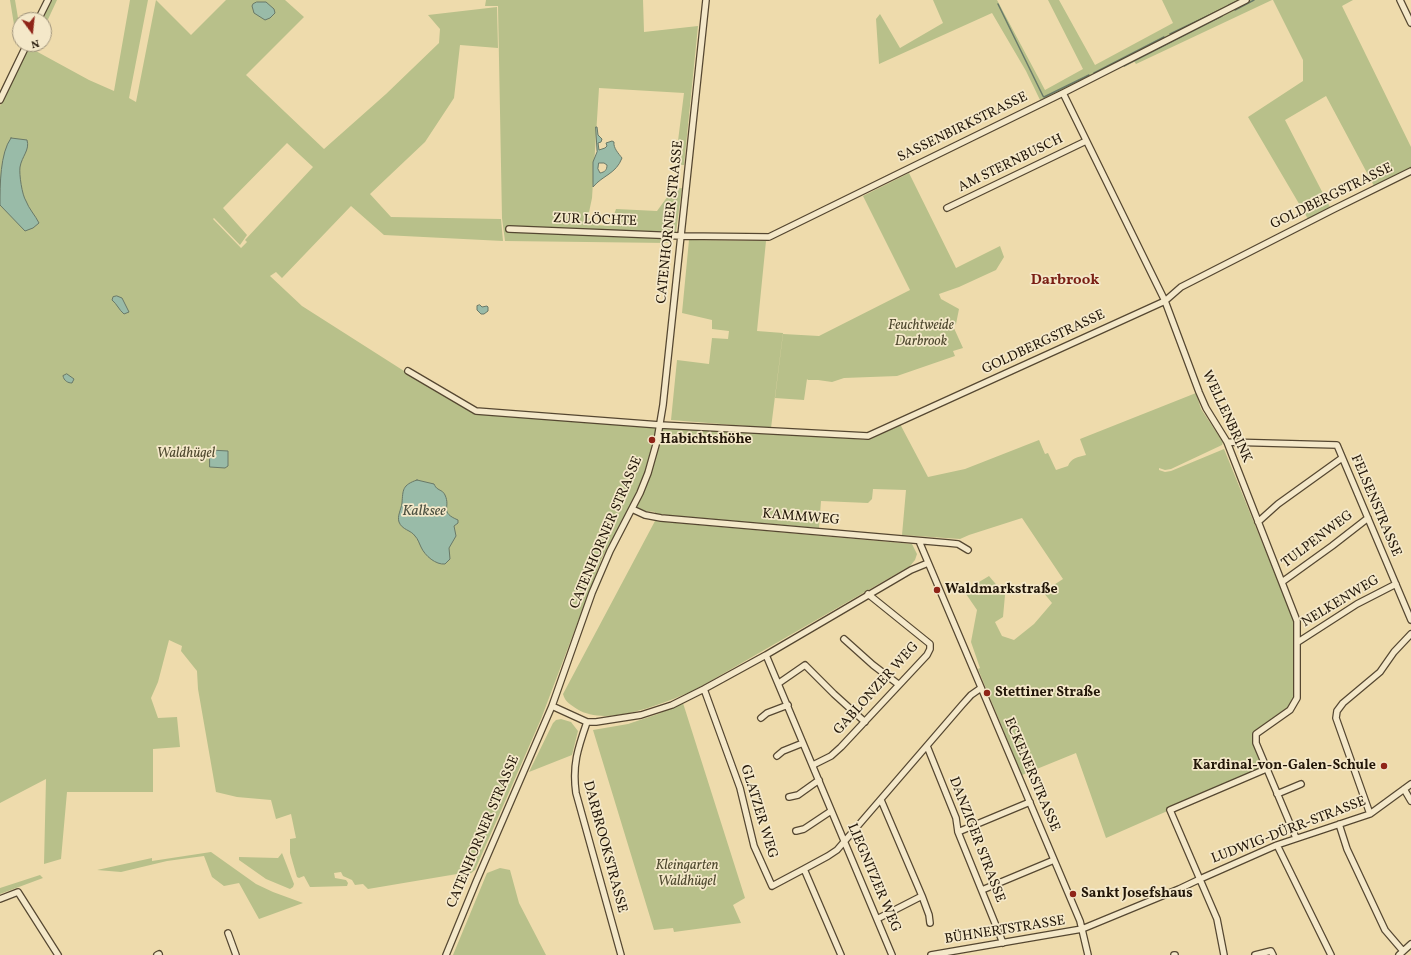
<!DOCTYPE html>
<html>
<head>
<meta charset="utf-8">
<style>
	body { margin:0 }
	#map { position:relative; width:1411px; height:955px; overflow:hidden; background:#eedbac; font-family:Vollkorn,serif }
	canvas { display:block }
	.north { position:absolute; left:12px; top:12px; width:40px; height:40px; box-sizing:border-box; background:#f4e8c9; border:1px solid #a0947c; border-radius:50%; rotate:165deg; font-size:11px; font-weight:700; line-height:16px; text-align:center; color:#221608 }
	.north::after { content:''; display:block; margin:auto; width:14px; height:18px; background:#8f2418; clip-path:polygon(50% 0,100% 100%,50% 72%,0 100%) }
</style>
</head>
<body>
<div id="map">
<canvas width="1411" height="955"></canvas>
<div class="north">N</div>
</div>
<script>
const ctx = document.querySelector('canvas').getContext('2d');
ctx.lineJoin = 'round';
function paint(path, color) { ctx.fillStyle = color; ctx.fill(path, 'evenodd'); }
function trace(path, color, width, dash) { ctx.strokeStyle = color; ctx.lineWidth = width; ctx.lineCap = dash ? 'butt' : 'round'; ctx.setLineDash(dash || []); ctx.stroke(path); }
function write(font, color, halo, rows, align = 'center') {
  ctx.font = font + ' Vollkorn,serif'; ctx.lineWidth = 3.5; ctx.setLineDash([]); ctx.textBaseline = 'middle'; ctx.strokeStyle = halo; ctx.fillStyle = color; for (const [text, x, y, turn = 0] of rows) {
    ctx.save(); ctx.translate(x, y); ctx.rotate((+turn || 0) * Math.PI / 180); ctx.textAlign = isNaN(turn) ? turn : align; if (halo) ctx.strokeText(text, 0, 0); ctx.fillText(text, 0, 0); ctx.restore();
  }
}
const green = new Path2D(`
	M10,0h5l5,30v14h1l-2,2 -2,-3z
	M51,0h6l-13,28v-8h-3z
	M130,0h18l-19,98 7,4 20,-102 35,35 35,-35h59l19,17 -58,58 78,74 62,-55 53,-51 1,-14 -12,-14 69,-8 1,41 -38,-3 -6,53 -29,44 -55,52 21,23 110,2 2,22 -119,-6 -33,-29 -69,72 -6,-6 -6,4 32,30 102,65 4,-3 68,44 177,14v2l52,1 164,11 31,-16 28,53 37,-8 74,-29 6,14 3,-1 8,17 12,-4c3,-8 10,-9 18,-11l-6,-16 116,-46 5,16 22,33 -1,3 -51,24 -6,1 -6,-2v2l6,2 6,-1 53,-22 70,172 2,32 -1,44 -7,10 -31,22 -5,12 11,28 -157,69 -30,-85 -54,22 -44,-106 2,-1 -9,-26 6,-32 -13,-19 25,-15 16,19 -2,22 -8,5 7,14 12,4 20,-16 18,-21 -9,-11 20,-13 -41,-61 -53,17 -9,4 -58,-4 4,-45 -33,-1 -1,10 -4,4 -47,-2 -2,27 -164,-14v-2l-26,-3 -27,49 -61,161 -66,151 -5,4 -10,3 -3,-3 -89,15 -5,-5 -8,1 -3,-5 -9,-4 -2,-4 -7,1 1,5 11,2 2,3 -1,3 -35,1h-2l-6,-11 -5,2 -2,-1 -7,-24v-14l6,-1 -5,-24 -15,5 -5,-19 -34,-3 -21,-5 -18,-103 -1,-18 -16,-20 1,-5 -13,-6 -11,42 -7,16 7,20 19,-1 3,30 -27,2v43h-86l-6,67 -17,5 2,-85 -46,24v-697l30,-62h7l-3,6 55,30 25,11zM287,143l26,24 -68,73 2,2 -6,6 -28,-29 1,-1 26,27 7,-10 -24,-27z
	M486,0h157l1,32 54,-6 -14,139h-9l9,-72 -85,-5 -7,110 -4,19 8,8 14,1 6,-17 41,2 16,-22 9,-1 -6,44 -7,11 -164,-2 -3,-23 -4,-212h-13z
	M933,0h64l48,90 38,-21 -35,-69h11l36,65 78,-42 -11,-23h110l-136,64 -6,-9 -69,36 -21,9 -14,-29 -34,-58 -113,51 -3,-45 4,-5 20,34 43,-25z
	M1273,0h80l-11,6 69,141v23l-37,16 -48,-90 -41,24 45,87 -22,12 -60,-102 55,-36v-21z
	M909,173l47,95 44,-22 4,11 -8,13 -37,17 -20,7 2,5 18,10 -3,15 -3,2 10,22 -10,3 2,5 -58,20 -53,2 -12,4 -14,-2h-10l-1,-1 -3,21 -29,-2 8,-64 36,2 91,-46 -47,-94z
	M689,240l77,1 -9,90 26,2 -12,95 -100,-8 6,-60 32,4 3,-26 16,1 1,-8 -17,-2v-9l-30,-7z
	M655,521l257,23 5,10 -2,6 -5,6 -217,125c-30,12 -86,37 -116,18 -6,-4 -12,-7 -14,-15z
	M683,703l62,195 -12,7 8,18 -67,9 -1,-4 -19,2 -61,-200 35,-6 30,-10z
	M561,719l10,3 7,9 -6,24 -43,17 24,-49 3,-3z
	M211,852l45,32 17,8 30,11 -44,16 -20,-36 -15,3 -12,-9 -8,-21 -37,5 -46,11 -24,-2 55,-12v3z
	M282,853l12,31 -1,3 -3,2 -24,-10 -27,-19v-3l39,1z
	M500,868l10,2 9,33 27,52h-93l34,-82z
	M40,875l3,3 -43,16v-6z`);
const water = new Path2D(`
	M257,2h9l8,7 1,4 -5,5 -5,2 -11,-7 -2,-7 1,-2z
	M596,127h1l1,8 4,4 -1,3 -3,1 1,7 6,-2 2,-2 -1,-3 6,-2 2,1c-1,6 5,12 8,16 -6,16 -19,17 -29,29v-25l4,-10zM599,163h5l3,2c0,5 -2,7 -7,8l-2,-4z
	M11,138l16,2c3,10 -5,16 -7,27 -1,7 2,28 6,34 3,8 9,14 13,22l-6,5 -8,3 -25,-26c0,-20 0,-52 11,-67z
	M117,296l5,2 7,14 -5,2c-5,-4 -7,-10 -12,-14l1,-3z
	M480,305l2,2 5,-1 1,1v4l-4,3h-3l-4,-4v-4z
	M67,374l7,5 -2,4c-4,0 -8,-2 -9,-7z
	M210,450l18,1v15l-3,2 -15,-1z
	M417,480l17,4c1,2 2,4 4,5 3,2 5,2 7,6 6,13 -6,17 13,25v3l-4,3 2,10 -7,12 1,11 -5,5c-9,1 -20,-8 -24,-17 -2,-4 -3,-8 -6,-11 -4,-6 -13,-6 -16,-14 -2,-6 2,-12 3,-19 1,-13 0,-18 15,-23z`);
const stream = new Path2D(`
	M998,4l45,92 1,1 45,-22
	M1229,5l11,-5
	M1235,10l19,-10
	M1170,34l52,-25
	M1124,66l98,-50
	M1094,73l70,-36`);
const minor = new Path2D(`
	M1400,0l11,23
	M38,20l10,-20
	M1063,93l102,208 34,91 7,16 21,34 70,179v77l-7,12 -34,24v9l40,95
	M0,100l27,-56
	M947,208l139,-67
	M509,229l172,7 88,1 294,-144 183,-93
	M408,371l68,40 184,14 208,11 297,-135 16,-14 153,-78 77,-38
	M1227,442l110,3 74,175
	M632,509l13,6 16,3 287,25 10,1 10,6
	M1258,522l20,-18 64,-46
	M919,541l161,380 8,34
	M1282,582l50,-36 36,-28
	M844,639l29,26 25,19
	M1298,642l59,-38 39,-20
	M766,655l126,300
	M779,683l26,-18 29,29 31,28
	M704,689l36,99 14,58 18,40 32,-17 37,86
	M552,706l35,16h9l45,-7 31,-10 32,-16 62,-34 145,-85 17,-7
	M761,718l6,-5 21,-8
	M587,722c-9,26 -15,43 -11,71l45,162
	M927,746l29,72 2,14 45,111
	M777,756l6,-5 20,-8
	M813,765l18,-9 10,-9 86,-92 3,-6v-5l-62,-50
	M1404,789l7,12
	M1277,794l24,-10
	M789,797l9,-2 21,-15
	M1370,814l-34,-96 1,-7 6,-8 37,-31 14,-20 17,-18
	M1339,824l8,25 38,81 18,21
	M796,831l8,-2 27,-18
	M958,832l72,-30
	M1277,845l54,110
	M804,869l24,-13 9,-6 125,-145 9,-10 10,-7
	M982,890l72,-30
	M922,896l7,19 1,8
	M0,899l18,-7 40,63
	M877,919l45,-23 -41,-96
	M228,933l8,22
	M157,955l2,-1
	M446,955l30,-73 76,-176 40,-113 18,-42 30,-58 8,-20 9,-32 6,-36 43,-405
	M931,955l151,-26 97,-40 21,-10 77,-34 93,-31 41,-30
	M1174,955h1
	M1224,955l-7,-36 -47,-109 96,-41
	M1255,955l16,-4 2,4
	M1399,955l12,-11`);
const markers = [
	[652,440,4,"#8f2418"],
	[937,590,4,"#8f2418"],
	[987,693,4,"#8f2418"],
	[1384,766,4,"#8f2418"],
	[1073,894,4,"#8f2418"]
];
const streetNames = [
	["SASSENBIRKSTRASSE",963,128,-26],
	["AM STERNBUSCH",1011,164,-26],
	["GOLDBERGSTRASSE",1332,197,-26],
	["ZUR LÖCHTE",595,221,2],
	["CATENHORNER STRASSE",671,222,-84],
	["GOLDBERGSTRASSE",1044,343,-25],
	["WELLENBRINK",1226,417,65],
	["FELSENSTRASSE",1375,506,67],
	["KAMMWEG",801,518,5],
	["CATENHORNER STRASSE",607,533,-67],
	["TULPENWEG",1318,540,-37],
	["NELKENWEG",1341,602,-31],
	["GABLONZER WEG",877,689,-48],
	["ECKENERSTRASSE",1031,775,67],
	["GLATZER WEG",758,812,73],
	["LUDWIG-DÜRR-STRASSE",1289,831,-21],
	["CATENHORNER STRASSE",484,832,-67],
	["DANZIGER STRASSE",976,840,69],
	["DARBROOKSTRASSE",604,847,75],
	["LIEGNITZER WEG",873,878,67],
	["BÜHNERTSTRASSE",1005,931,-9]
];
const parkNames = [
	["Feuchtweide",921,326],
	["Darbrook",921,342],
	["Waldhügel",186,454],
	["Kleingarten",687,866],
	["Waldhügel",687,882]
];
const poiNames = [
	["Habichtshöhe",660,440],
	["Waldmarkstraße",945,590],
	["Stettiner Straße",995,693],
	["Kardinal-von-Galen-Schule",1376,766,"right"],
	["Sankt Josefshaus",1081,894]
];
const neighbourhoodNames = [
	["Darbrook",1065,281]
];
const waterNames = [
	["Kalksee",424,512]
];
paint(green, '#b8c08a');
paint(water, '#99bba8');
trace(water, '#697968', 1);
trace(stream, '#697968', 1.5);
trace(minor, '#554731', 8);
trace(minor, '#f4e8c9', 5.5);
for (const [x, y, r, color] of markers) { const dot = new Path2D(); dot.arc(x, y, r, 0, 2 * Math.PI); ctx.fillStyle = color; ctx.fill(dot); trace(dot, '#f4e8c9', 1.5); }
write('14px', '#221608', '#f4e8c9', streetNames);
write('italic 14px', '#4f492f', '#f4e8c9', parkNames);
write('bold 14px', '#221608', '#f4e8c9', poiNames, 'left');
write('bold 15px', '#7a1f14', '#f4e8c9', neighbourhoodNames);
write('italic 15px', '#4c5040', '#f4e8c9', waterNames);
</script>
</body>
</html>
